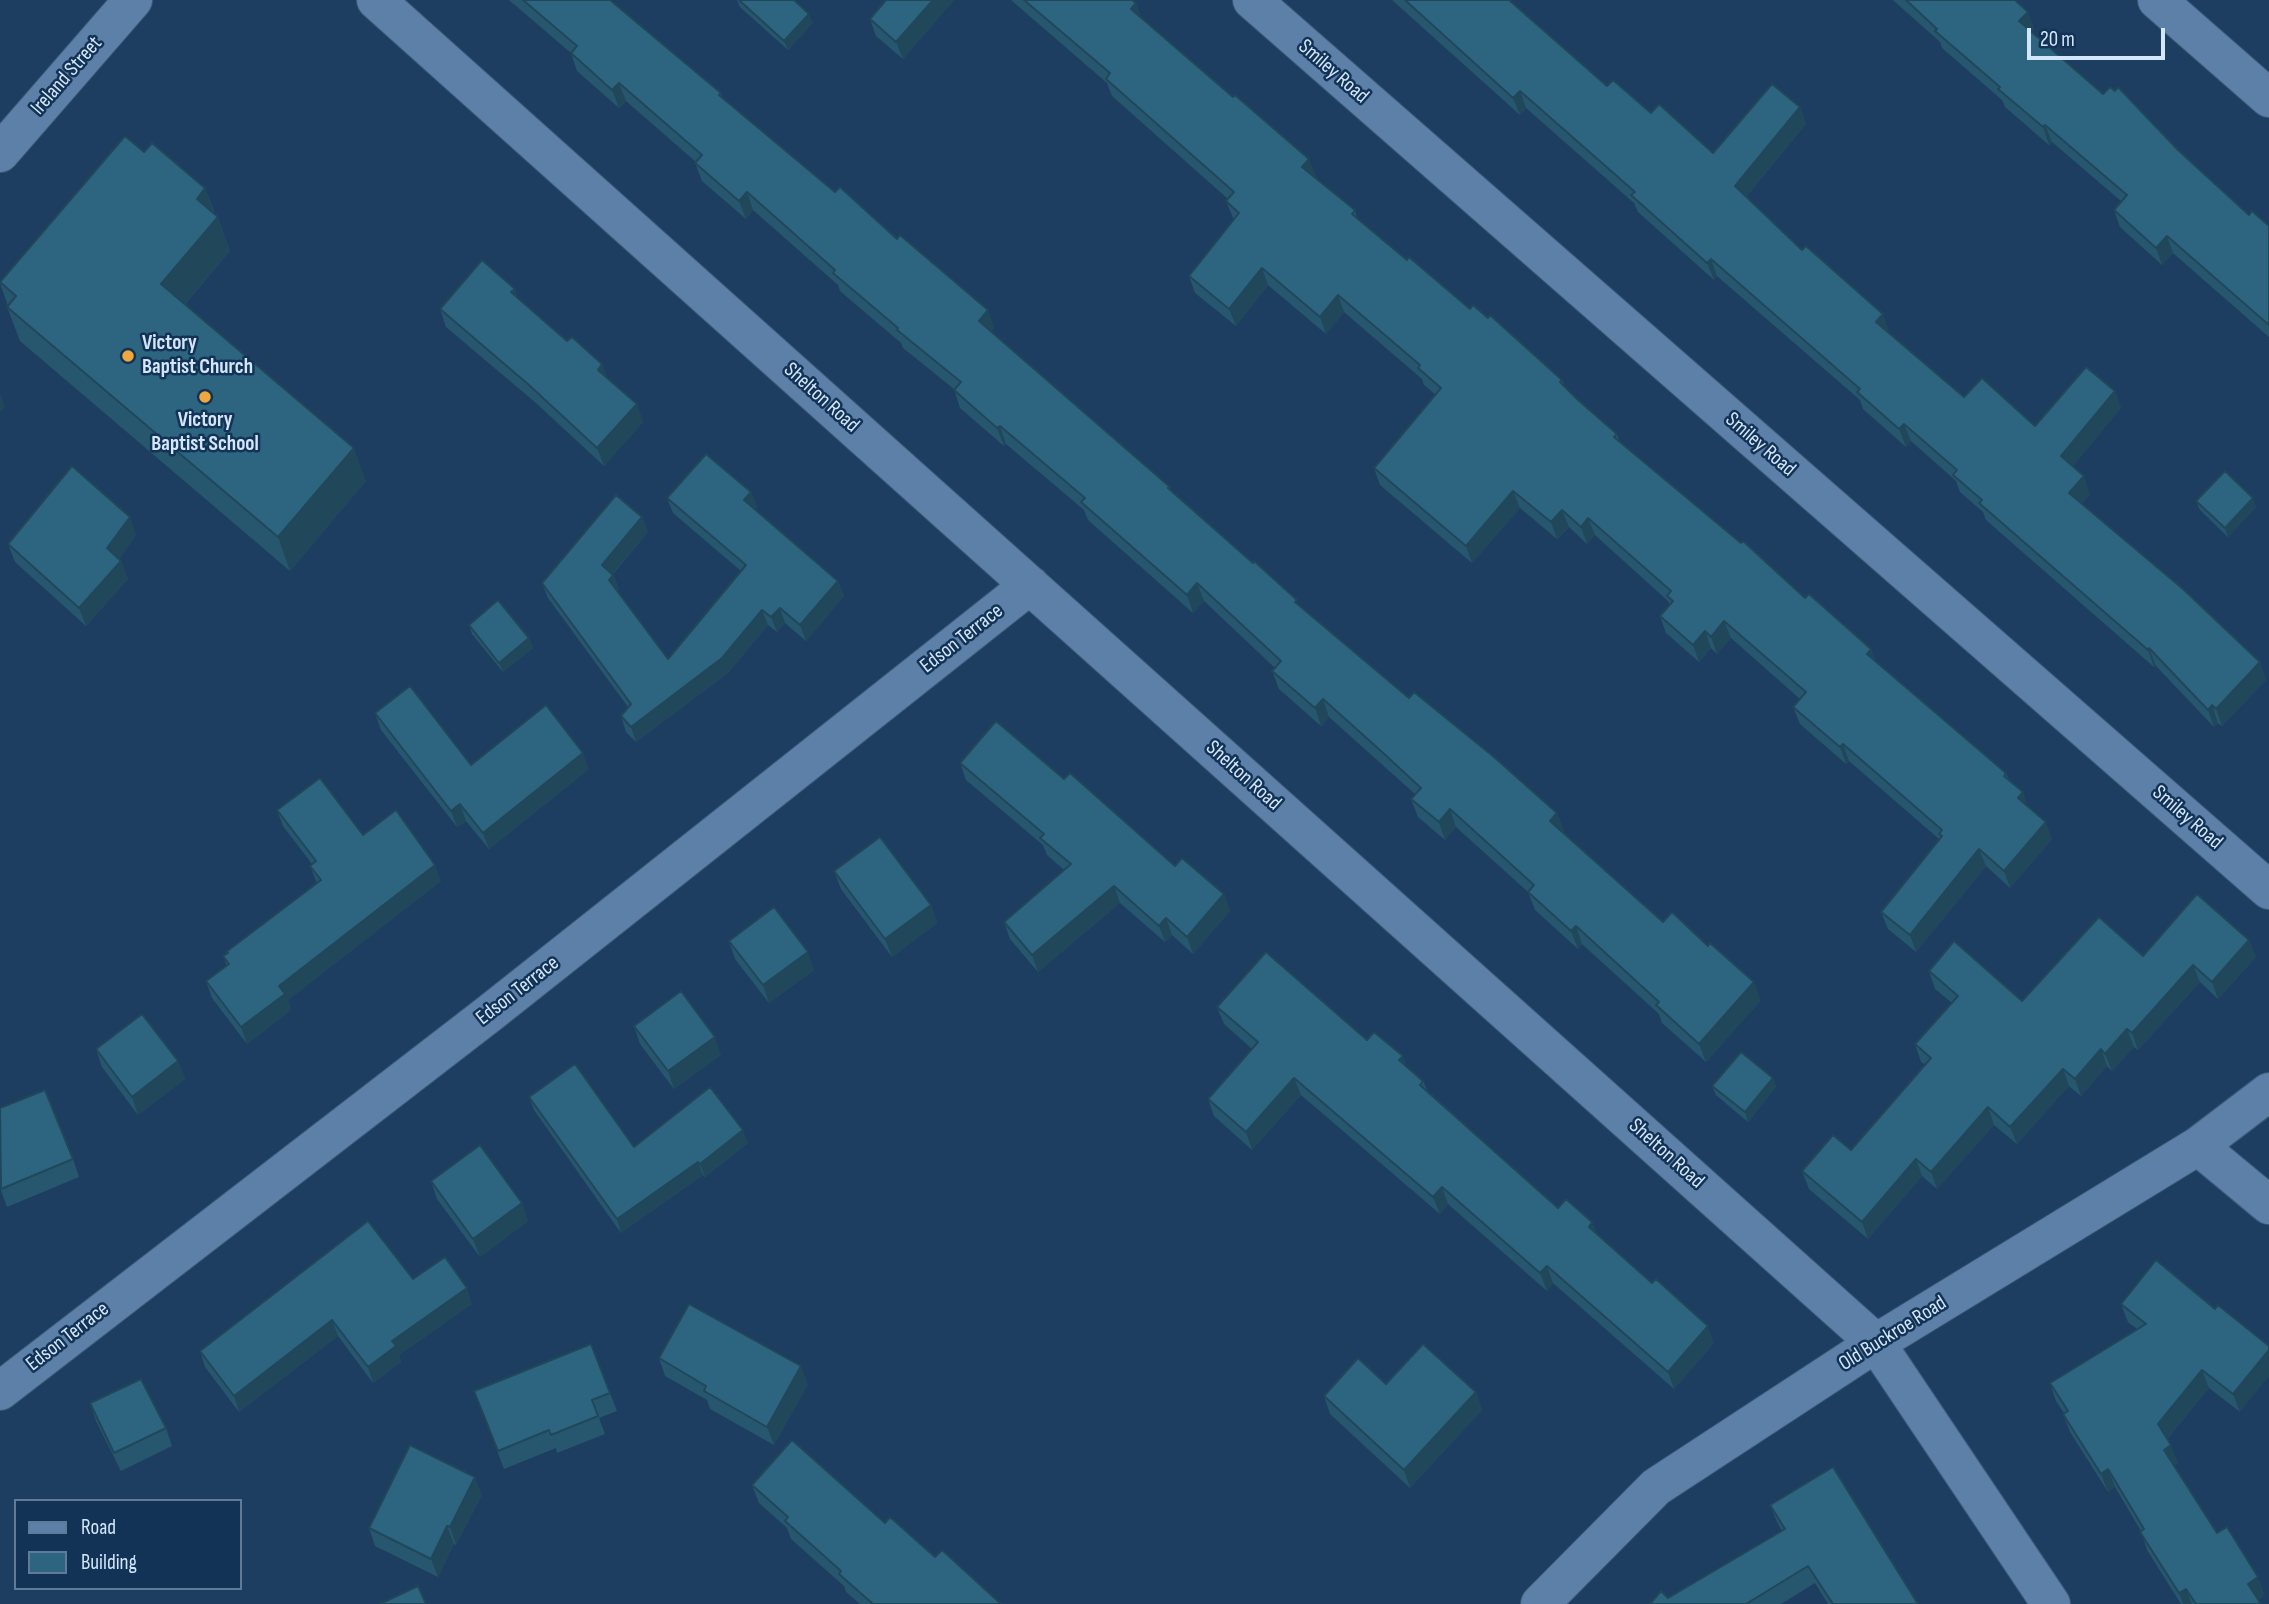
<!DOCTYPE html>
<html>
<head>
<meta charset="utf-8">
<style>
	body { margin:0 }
	#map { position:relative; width:2269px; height:1604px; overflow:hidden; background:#1d3e61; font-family:"Sofia Sans Condensed",sans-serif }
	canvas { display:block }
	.legend { position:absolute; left:14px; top:1499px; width:228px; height:91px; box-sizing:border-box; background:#123356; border:2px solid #5f7b98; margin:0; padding:9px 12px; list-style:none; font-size:21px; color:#d3e6fc }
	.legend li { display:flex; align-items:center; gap:14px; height:35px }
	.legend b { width:35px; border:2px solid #5f7b98 }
	.scale { position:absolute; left:2027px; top:28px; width:138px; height:32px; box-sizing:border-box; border:4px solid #d3e6fc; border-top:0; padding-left:9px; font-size:21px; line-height:24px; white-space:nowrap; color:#d3e6fc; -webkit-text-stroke:5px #123356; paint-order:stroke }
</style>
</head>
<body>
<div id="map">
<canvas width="2269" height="1604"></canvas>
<ul class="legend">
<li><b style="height:9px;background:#5d80a8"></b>Road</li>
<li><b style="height:19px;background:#2d6580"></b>Building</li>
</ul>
<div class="scale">20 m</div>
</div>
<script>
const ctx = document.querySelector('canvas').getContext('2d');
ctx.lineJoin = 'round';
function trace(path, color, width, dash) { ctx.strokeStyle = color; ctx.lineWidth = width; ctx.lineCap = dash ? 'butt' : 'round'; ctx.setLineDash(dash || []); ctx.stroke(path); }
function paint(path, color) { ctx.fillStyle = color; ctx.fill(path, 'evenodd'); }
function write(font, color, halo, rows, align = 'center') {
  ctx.font = font + ' "Sofia Sans Condensed",sans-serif'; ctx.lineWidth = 5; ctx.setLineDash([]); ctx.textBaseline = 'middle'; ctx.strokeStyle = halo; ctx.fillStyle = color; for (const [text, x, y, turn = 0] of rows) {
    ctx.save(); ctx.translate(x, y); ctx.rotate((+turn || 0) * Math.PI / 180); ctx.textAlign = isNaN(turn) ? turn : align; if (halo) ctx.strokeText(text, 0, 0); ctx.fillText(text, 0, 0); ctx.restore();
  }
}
const minor = new Path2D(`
	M376,0l1500,1343 175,261
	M1252,0l1017,890
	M2157,0l112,98
	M0,153l133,-153
	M2198,1146l71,59
	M0,1391l490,-378 540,-428
	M1540,1604l116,-117 220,-144 322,-197 71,-54`);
const wall = new Path2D(`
	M509,0h101l111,93 2,6 112,93 153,118 6,18 -3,4 179,155 1,4 128,114 110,93 148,115 7,18 -1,1 100,90 98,78 -55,62 -44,-39 -3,-9 -77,-70 -4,5 -43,-39 -7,-18 -72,-65 -11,13 -27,-23 -7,-18 4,-5 -28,-25 -58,-52 -8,9 -42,-37 -7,-18 3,-3 -71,-67 -11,12 -105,-93 -4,-10 -78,-66 -2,2 -44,-38 -6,-19 -51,-41 -2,-5 -61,-52 -2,-6 -85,-75 -7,9 -44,-38 -7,-18 1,-1 -70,-61 -7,7 -42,-37 -6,-18z
	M737,0h57l19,23 -25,27 -48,-43z
	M886,0h68l-51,59 -27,-23 -6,-17z
	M1011,0h121l4,3 5,15 175,158 -1,1 40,33 2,8 50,42 155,120 3,7 52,47 3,9 185,155 66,51 5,13 130,111 3,7 43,59 -42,49 -24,-22 -70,86 -28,-23 -7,-17 58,-73 -90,-78 -3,3 -46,-40 -7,-17 7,-8 -69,-61 -14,16 -6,-6 -12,14 -33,-29 -6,-17 10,-11 -2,-4 -73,-66 -8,9 -18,-17 -12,12 -37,-31 -48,55 -92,-78 -6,-17 62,-73 -12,-10 -2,-6 -78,-67 -18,22 -58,-49 -32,41 -41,-33 -6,-17 45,-56 -8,-19 2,-2 -116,-103 -5,-13z
	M1392,0h117l98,86 44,27 62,40 87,-46 6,17 -60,73 143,135v1l75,64 71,29 80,-35 6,17 -49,59 18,27 -8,9 178,159 6,18 -44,46 -4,-3 -4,4 -58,-61 -2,1 -168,-147 -3,-8 -23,-20 -4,-11 -45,-40 -5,6 -43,-38 -3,-9 -143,-124 -3,4 -76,-68 -4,-9 -108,-95 -6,7z
	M1893,0h122l13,12 6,17 -2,3 71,62 75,56 71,65 20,11v111l-96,-84 -11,12 -42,-38 -6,-17 7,-9 -69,-59 -3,3 -44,-38 -3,-7 -60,-52 -2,-6z
	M144,152l61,36 10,26 3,3 12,34 -45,53 181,177 -76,90 -270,-230 -13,-34 1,-1 -8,-23z
	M518,299l49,42 35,23 5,14 30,26 6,18 -39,44 -68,-63 -90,-76 -6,-18z
	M751,492l6,15 -2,2 83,72 6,15 -38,45 -21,-18 -8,9 -9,-7 -40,48 -92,69 -10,-10 -5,-16 7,-9 -80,-109 -6,-15 100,-66 6,15 -35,42 6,16 -2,1 51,68 73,-88 -68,-58 -6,-15z
	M2196,501l60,6 -28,30 -28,-27z
	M130,517l6,18 -17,24 2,2 7,18 -42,47 -71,-64 -7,-18z
	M469,625l60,13 4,10 -30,24 -31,-38z
	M375,713l96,52 118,4 -100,80 -23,-28 -9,6 -76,-97z
	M960,763l104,16 111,87 49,28 6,17 -37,43 -21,-19 -7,7 -45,-39 -82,69 -28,-33 -6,-17 60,-52 -17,-15 -4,-10 -77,-65z
	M277,810l86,25 78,46 -153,119 3,10 -44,34 -35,-46 -6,-17 21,-15 -4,-10 4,-2 -1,-2 91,-69 -7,-17 2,-2 -29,-38z
	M834,871l97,34 6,18 -45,34 -51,-68z
	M2249,940l7,17 -38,42 -18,-17 -62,68 -4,-3 -22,24 -5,-5 -26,30 -12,-10 -52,58 -23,-19 -57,64 -15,-13 -54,63 -59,-50 -7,-18 49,-21 75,-85 -5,-3 -6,-18 37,-41 -17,-14 -6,-18 93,30 121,-45z
	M729,941l85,29 -45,33 -34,-44z
	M1217,1007l150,33 40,27 16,14 4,9 131,118 34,14 5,12 117,109 -40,46 -121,-106 -6,8 -99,-87 -8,10 -139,-119 -49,55 -38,-34 -6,-17 44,-50 -28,-25z
	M634,1026l87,29 -47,34 -34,-45z
	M96,1049l82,12 7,18 -47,36 -36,-48z
	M1773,1078l3,9 -28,35 -32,-27 -4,-9z
	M529,1097l105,50 114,-4 -43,34 -2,-2 -82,58 -87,-123z
	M0,1108l73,51 6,18 -72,30 -7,-19z
	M431,1181l97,40 -48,36 -43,-58z
	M413,1279l59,25 -73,51 2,7 -28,21 -35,-47 -99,76 -34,-45 -5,-16z
	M2121,1304l94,5 25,103 -31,-24 -42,51 11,24 -4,3 43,67 48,62 -7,5 3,4h-80l-34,-54 -6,-19 -26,-44 -7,5 -38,-60 -7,-18 1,-1 -8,-12 -6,-18 87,-54 -9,-7z
	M659,1358l149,26 -34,61 -64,-36 -3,-9 -42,-24z
	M1386,1384l90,8 6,18 -72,78 -80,-74 -6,-18z
	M474,1391l136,2 7,18 -18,7 6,16 -48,19 -1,-5 -52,21z
	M90,1403l76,25 6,18 -51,25 -25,-50z
	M752,1485l133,38 116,81h-141l-14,-12 -2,-6 -53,-47 -4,-11 -28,-25z
	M482,1495l-26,50 -2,-1 -16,33 -63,-31 -6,-18z
	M1770,1505l148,99h-90l-13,-21 -34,21h-131l18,-6 114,-67 -5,-9z`);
const shadedWall = new Path2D(`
	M933,0h21l-51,59 -7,-17z
	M1136,3l6,17 -11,-11z
	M2028,12l6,17 -8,10 -7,-18z
	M809,14l4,9 -25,27 -4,-9z
	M619,83l7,18 -7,7 -7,-18z
	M1520,91l6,17 -6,7 -7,-17z
	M1800,107l6,17 -65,79 -6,-17z
	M2045,125l7,17 -3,3 -6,-18z
	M1309,159l7,17 -7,8 -7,-17z
	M205,188l11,31 2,-2 12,34 -57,66 -12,-33 36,-85z
	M747,192l6,18 -7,9 -7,-18z
	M2167,236l6,17 -11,12 -6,-17z
	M1711,259l6,17 -3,4 -7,-17z
	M1262,268l6,17 -32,41 -7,-17z
	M515,289l6,18 -10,-15z
	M1338,295l6,17 -18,22 -6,-17z
	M988,310l6,18 -9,11 -6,-18z
	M1883,314l6,18 -6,7 -7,-17z
	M602,364l7,18 -11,-12z
	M2115,391l6,17 -54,65 -6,-17z
	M0,393l5,14 -5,6z
	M637,404l6,18 -39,44 -7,-18z
	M1904,424l7,17 -5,6 -7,-18z
	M1000,426l6,18 -2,2 -7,-18z
	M354,448l12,33 -76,90 -12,-34z
	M2084,476l6,18 -14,16 -7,-17z
	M1513,491l7,17 -48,55 -6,-17z
	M751,492l6,15 -7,8 -6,-15z
	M2253,498l3,9 -28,30 -3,-9z
	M1562,510l7,17 -12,12 -6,-17z
	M130,517l6,18 -22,31 -7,-18z
	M642,517l6,15 -41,48 -5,-15z
	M1588,518l7,17 -8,9 -6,-17z
	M121,561l7,18 -42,47 -7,-18z
	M613,575l6,15 -5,5 -5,-15z
	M838,581l6,15 -38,45 -6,-16z
	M1197,583l7,18 -11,12 -6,-18z
	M780,608l5,15 -8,9 -6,-15z
	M762,610l6,15 -40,48 -92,69 -5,-15z
	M1724,621l7,17 -14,16 -6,-17z
	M1705,631l6,17 -12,14 -6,-17z
	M529,638l4,10 -30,24 -4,-9z
	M2149,648l7,18 -2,1 -6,-17z
	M1871,649l7,17 -11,-12z
	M2260,662l6,18 -44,46 -6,-17z
	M1323,699l6,18 -8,9 -6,-18z
	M2212,705l6,18 -4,4 -6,-17z
	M1843,744l6,17 -3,3 -6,-17z
	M583,753l6,16 -100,80 -6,-16z
	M2023,792l6,17 -11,-11z
	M460,804l6,17 -9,6 -6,-16z
	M1450,809l6,18 -11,13 -6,-18z
	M1557,813l7,18 -7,8 -7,-18z
	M2046,822l6,17 -42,49 -6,-17z
	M1979,849l7,17 -70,86 -6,-17z
	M435,865l6,16 -153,119 3,10 -44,34 -6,-17 38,-41z
	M1114,886l6,17 -82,69 -6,-17z
	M1224,894l6,17 -37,43 -6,-17z
	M931,905l6,18 -45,34 -7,-18z
	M1166,918l6,17 -7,7 -6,-16z
	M1576,926l6,18 -4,5 -7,-18z
	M2249,940l7,17 -38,42 -6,-17z
	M808,952l6,18 -45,33 -6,-18z
	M2193,965l7,17 -62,68 -6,-17z
	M1754,982l7,18 -55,62 -7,-18z
	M2127,1029l7,18 -22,24 -7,-17z
	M715,1037l6,18 -47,34 -6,-18z
	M2101,1049l6,17 -26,30 -6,-17z
	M1403,1056l6,17 -10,-13z
	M178,1061l7,18 -47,36 -6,-18z
	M2063,1069l6,17 -52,58 -7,-17z
	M1294,1078l7,17 -49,55 -6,-18z
	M1773,1078l3,9 -28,35 -3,-10z
	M1988,1107l6,18 -57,64 -6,-17z
	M743,1130l5,13 -43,34 -5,-13z
	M1916,1159l6,17 -54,63 -6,-17z
	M698,1162l5,13 -82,58 -4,-14z
	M1442,1187l6,17 -8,10 -7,-17z
	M522,1203l6,18 -48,36 -7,-18z
	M1592,1222l7,17 -10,-12z
	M1547,1266l6,17 -6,8 -7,-18z
	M467,1288l5,16 -73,51 2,7 -28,21 -5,-16 24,-26z
	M332,1320l6,16 -99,76 -5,-16z
	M1708,1326l6,17 -40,46 -6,-17z
	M2269,1350v26l-29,36 -7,-18z
	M801,1366l7,18 -34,61 -7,-18z
	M2202,1370l7,18 -45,54 -6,-18z
	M1476,1392l6,18 -72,78 -6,-18z
	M2171,1445l7,18 -8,5 -6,-18z
	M2108,1469l7,18 -7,5 -7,-18z
	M475,1477l7,18 -26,50 -6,-18z
	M447,1526l7,18 -16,33 -7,-18z
	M2258,1577l7,18 -11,7 -6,-18z
	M2186,1589l6,15h-9l-4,-11z`);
const building = new Path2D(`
	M523,0h87l111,93 -2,2 116,97 5,-5 57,52 3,-4 88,75 -9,11 191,166 -2,1 85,75 1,-2 43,39 -2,2 114,96 5,-6 80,65 63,56 -7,8 113,101 9,-10 36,34 2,-3 44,39 -55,62 -43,-39 3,-3 -83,-76 -5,5 -43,-39 6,-7 -84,-76 -11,13 -28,-23 10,-11 -40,-37 -58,-52 -8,9 -43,-37 9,-10 -84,-78 -10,12 -106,-93 4,-4 -85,-72 -3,2 -43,-38 7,-8 -64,-52 1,-2 -65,-55 2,-3 -88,-78 -8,9 -44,-38 7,-8 -83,-72 -7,7 -41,-37 6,-7z
	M739,0h55l15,14 -25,27z
	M886,0h47l-37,42 -26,-23z
	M1024,0h108l4,3 -5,6 102,88 2,-2 74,64 -7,8 53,43 -3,4 55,46 2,-3 61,52 3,-4 15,13 2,-3 72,65 -2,2 18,18 39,34 -3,3 127,106 2,-2 62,57 4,-4 62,55 -4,5 139,119 -2,3 19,16 -5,6 28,24 -42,49 -25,-22 -69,86 -29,-23 61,-76 -3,-2 3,-4 -99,-86 -3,3 -47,-40 13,-15 -82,-71 -13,16 -6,-6 -12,14 -33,-29 13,-15 -6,-5 4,-5 -83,-73 -7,9 -19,-17 -11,12 -38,-31 -47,55 -92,-78 67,-80 -23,-20 2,-3 -82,-70 -18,22 -58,-49 -33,41 -40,-33 50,-63 -13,-12 8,-9 -128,-113 4,-6z
	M1405,0h104l98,86 6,-6 38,33 8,-9 54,49 59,-69 28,23 -65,79 67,64 4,-4 77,68 -7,8 88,75 18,-19 53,48 51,-59 29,24 -54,65 23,20 -15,17 114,96 77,73 -44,47 -4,-4 -4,5 -59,-62 -1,2 -169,-147 3,-3 -29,-25 4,-5 -53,-46 -5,5 -42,-37 3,-3 -149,-130 -4,4 -76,-68 4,-3 -115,-101 -7,7z
	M1906,0h109l13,12 -9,9 84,73 7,-7 5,4 3,-4 60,63 71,65 3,-4 17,15v99l-102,-89 -11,12 -42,-38 13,-15 -82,-70 -2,2 -45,-38 2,-2 -65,-56 2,-2z
	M125,136l19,16 8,-9 53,45 -8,11 21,18 -57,67 193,164 -76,89 -271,-230 9,-11 -16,-14z
	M482,260l33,29 -4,3 56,49 5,-4 30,27 -4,6 39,34 -40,44 -68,-63 -89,-76z
	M706,454l45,38 -7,8 94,81 -38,44 -20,-17 -9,9 -9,-7 -40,48 -91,69 -10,-11 10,-12 -89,-121 74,-88 26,22 -40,48 11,10 -4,5 59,79 78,-94 -79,-67z
	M72,466l58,51 -23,31 14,13 -42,47 -71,-64z
	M2225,471l28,27 -28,30 -29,-27z
	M498,600l31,38 -30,25 -30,-38z
	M410,686l61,79 75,-60 37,48 -100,80 -23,-29 -9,7 -76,-98z
	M996,721l68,58 6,-6 105,93 7,-8 42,36 -37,43 -21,-19 -7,8 -45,-40 -82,69 -28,-33 67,-58 -31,-26 4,-4 -84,-71z
	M320,778l43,57 33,-25 39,55 -156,121 6,8 -44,33 -35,-46 23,-17 -6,-8 5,-3 -2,-1 95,-72 -11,-14 6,-5 -39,-51z
	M880,837l51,68 -46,34 -51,-68z
	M2197,894l52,46 -37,42 -19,-17 -61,68 -5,-4 -22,25 -4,-5 -26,30 -12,-10 -53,58 -22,-20 -57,65 -15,-13 -54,63 -60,-51 31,-36 18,15 80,-92 -16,-14 43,-48 -29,-25 25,-30 68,60 77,-84 44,39z
	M774,907l34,45 -45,33 -34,-44z
	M1266,952l101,88 7,-8 29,24 -4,4 24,21 -3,4 138,123 8,-9 26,23 -3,5 63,56 4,-4 52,47 -40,46 -121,-106 -7,7 -98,-86 -9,10 -139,-119 -48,54 -38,-33 50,-57 -41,-35z
	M681,991l34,46 -47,34 -34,-45z
	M142,1014l36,47 -46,36 -36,-48z
	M1741,1052l32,26 -28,34 -33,-26z
	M575,1064l59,83 76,-60 33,43 -43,34 -2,-2 -81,57 -88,-122z
	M45,1090l28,69 -72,30 -1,-81z
	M480,1145l42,58 -49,36 -42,-58z
	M368,1221l45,58 32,-22 22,31 -75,53 4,5 -28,21 -36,-47 -98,76 -34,-45z
	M2156,1260l59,49 3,-4 51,41v4l-36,44 -31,-24 -44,54 13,21 -7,5 53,83 10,-6 31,50 -10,7 13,20h-65l-10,-15 -7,4 -39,-61 4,-3 -36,-60 -7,5 -38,-60 5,-3 -18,-28 96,-59 -25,-20z
	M689,1304l112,62 -34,61 -63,-36 2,-5 -47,-28z
	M591,1344l19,49 -18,7 6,16 -47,19 -2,-5 -51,21 -24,-60z
	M1423,1344l53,48 -72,78 -80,-74 34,-38 28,26z
	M141,1379l25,49 -52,25 -24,-50z
	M792,1440l93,83 5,-6 45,40 7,-7 59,54h-128l-34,-30 2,-3 -56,-50 3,-4 -36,-32z
	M410,1445l65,32 -25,50 -3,-1 -16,33 -62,-31z
	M1833,1467l85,137h-85l-25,-38 -62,38h-96l11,-13 7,7 117,-69 -15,-24z
	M418,1586l8,18h-46z`);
const markers = [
	[128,356,7,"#efa73e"],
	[205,397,7,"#efa73e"]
];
const streetNames = [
	["Smiley Road",1333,72,41],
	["Ireland Street",67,76,-49],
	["Shelton Road",821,398,42],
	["Smiley Road",1760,445,41],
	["Edson Terrace",962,639,-38],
	["Shelton Road",1243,776,42],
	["Smiley Road",2187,818,41],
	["Edson Terrace",518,991,-38],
	["Shelton Road",1666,1154,42],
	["Old Buckroe Road",1893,1334,-32],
	["Edson Terrace",68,1337,-38]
];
const poiNames = [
	["Victory",142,344],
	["Baptist Church",142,368],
	["Victory",205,421,"center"],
	["Baptist School",205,445,"center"]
];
trace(minor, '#3d5a78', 40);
trace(minor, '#5d80a8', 38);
paint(wall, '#27576e');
paint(shadedWall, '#20475a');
paint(building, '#2d6580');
trace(building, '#20475a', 2);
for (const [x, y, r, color] of markers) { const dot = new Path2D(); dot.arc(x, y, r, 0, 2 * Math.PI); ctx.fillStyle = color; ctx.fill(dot); trace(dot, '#123356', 2.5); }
write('21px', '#d3e6fc', '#123356', streetNames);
write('bold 21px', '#d3e6fc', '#123356', poiNames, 'left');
</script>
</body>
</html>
